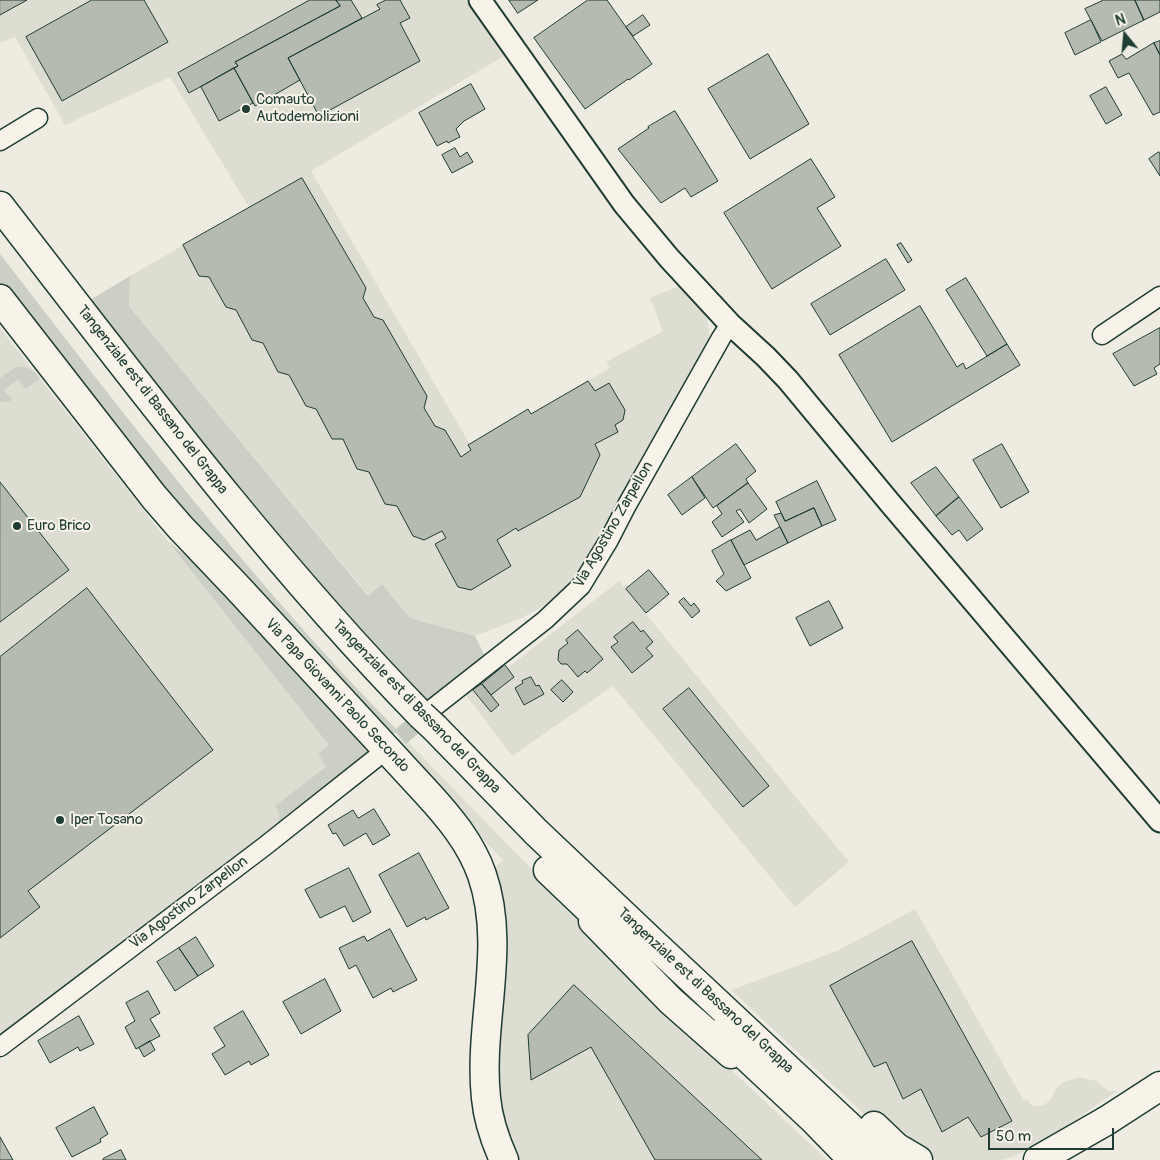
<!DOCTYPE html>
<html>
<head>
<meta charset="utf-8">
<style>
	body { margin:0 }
	#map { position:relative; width:1160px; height:1160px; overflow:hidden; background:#eeece1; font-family:Pangolin,sans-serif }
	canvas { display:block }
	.north { position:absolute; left:1100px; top:10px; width:50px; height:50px; -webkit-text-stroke:4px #f7f3e8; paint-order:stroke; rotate:343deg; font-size:14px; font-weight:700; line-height:20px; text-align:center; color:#1f3d34 }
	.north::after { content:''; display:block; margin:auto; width:18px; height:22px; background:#1f3d34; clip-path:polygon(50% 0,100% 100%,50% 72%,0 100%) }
	.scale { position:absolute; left:988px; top:1128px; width:126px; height:22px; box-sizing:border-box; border:2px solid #1f3d34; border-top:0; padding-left:6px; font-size:15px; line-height:18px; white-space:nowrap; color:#1f3d34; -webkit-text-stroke:4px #f7f3e8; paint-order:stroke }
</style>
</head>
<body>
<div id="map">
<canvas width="1160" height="1160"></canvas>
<div class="north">N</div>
<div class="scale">50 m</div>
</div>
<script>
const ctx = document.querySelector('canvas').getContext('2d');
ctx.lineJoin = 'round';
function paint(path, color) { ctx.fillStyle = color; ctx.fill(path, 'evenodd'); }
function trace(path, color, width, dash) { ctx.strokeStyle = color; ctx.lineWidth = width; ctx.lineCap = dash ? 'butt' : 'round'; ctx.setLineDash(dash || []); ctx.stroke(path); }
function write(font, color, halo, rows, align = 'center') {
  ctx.font = font + ' Pangolin,sans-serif'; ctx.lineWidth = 4; ctx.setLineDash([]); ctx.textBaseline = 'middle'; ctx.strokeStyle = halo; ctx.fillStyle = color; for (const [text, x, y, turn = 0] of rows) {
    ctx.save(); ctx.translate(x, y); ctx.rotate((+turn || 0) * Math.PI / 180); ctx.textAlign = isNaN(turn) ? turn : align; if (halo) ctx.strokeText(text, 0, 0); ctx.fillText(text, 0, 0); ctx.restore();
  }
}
const built = new Path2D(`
	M0,0h465l39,56 -193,115 161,277 138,-80 -4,-6 57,-31 -13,-33 29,-12 27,29 3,17v6l-50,94 -75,133 -15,19 -24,21 -23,13 -47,18 -65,-18 -28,-34 -13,12 -240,-290 1,-30 119,-69 -79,-130 -105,48 -50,-88 -15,6z
	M0,328l168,213 37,31 168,182 -96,70 -277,211z
	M619,581l230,281 -54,45 -182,-221 -101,70 -50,-66 39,-25 5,4z
	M402,736l289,297 49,45 87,82h-314l-15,-42 -8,-246 13,-12 -113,-115z
	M915,909l109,192 3,-2 5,7h9l8,-4 8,-15 7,-5 16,-5 16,4 12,10h9l-68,47 -16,10 -27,11 -7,1h-60l-6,-1 -40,-20 -14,-11 -148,-138 106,-39z`);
const green = new Path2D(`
	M0,254c127,164 252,329 398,477l-13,9 -160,-175 -155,-191 -70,-91z
	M130,276l-1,30 239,290 14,-12 28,34 65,18 13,26 -58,44 -84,-84 -261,-319z
	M17,367c10,-1 17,4 23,11l-14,11 -8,-10 -14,11 8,10 -5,2h-7v-24l13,-9z
	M168,541l37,31 168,182 -96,70c4,-8 3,-11 -2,-18l51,-39 -6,-10 -1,-4 10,-8z`);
const building = new Path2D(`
	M0,0h27l-27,15z
	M92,0h52l24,42 -106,59 -36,-64z
	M310,0h26l4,6 -105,56 3,4 -49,27 -11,-20z
	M336,0h15l11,18 -74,40 12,22 -45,26 -21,-38 4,-2 -3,-4 105,-56z
	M386,0h14l10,18 -10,5 20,38 -101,55 -31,-58 92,-49 -3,-4z
	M509,0h29l-20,13z
	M588,0h19l45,64 -23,16 -1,-1 -43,30 -51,-71z
	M1104,0h31l9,20 -42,21 -17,-32z
	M1135,0h25v12l-16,8z
	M643,15l7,10 -17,11 -7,-9z
	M1091,20l10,22 -26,13 -10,-22z
	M1160,41v14l-6,-12z
	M1154,43l6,12v57l-7,3 -24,-42 -11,5 -9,-17 13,-7 4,5z
	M768,54l41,70 -59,35 -42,-70z
	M234,68l19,35 -34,18 -18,-34z
	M471,84l14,25 -21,12 -8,8 4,8 -12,6 -1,-2 -10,5 -18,-33z
	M1106,87l16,28 -16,9 -16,-28z
	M675,111l43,70 -27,16 -6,-9 -24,15 -43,-54 31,-21 -1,-1z
	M455,148l5,9 7,-5 6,10 -21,11 -10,-18z
	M1159,152l1,2v22l-11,-17z
	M811,159l24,38 -18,11 24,38 -69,43 -48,-76z
	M302,178l64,110 -3,10 11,19 9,3 44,76 -3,12 11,18 10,4 16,27 10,-7 -3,-5 60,-36 3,5 57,-33 7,10 14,-8 16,27 -2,10 -8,5 3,7 -23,12 5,11 -20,42 -62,34 -2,-3 -19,12 14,26 -40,24 -13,-3 -23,-43 11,-6 -4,-7 -18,9 -11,-4 -16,-30 -12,-2 -16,-32 -12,-3 -14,-30h-11l-16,-30 -10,-3 -17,-31 -11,-3 -15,-29 -11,-3 -16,-30 -10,-3 -17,-30 -10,-1 -16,-31z
	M901,243l11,17 -4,3 -11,-18z
	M886,259l19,31 -75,45 -19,-31z
	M966,278l41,66 -20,12 -41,-66z
	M920,306l37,61 6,-4 3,6 41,-25 13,21 -128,77 -53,-87z
	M1160,328v36l-6,4 3,6 -23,12 -21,-32z
	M736,444l20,27 -10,8 2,4 -35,25 -21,-31z
	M1002,444l27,48 -28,16 -28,-48z
	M936,467l23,30 -23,19 -25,-33z
	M692,477l13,21 -23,17 -14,-20z
	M817,481l19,39 -14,6 -8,-18 -29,13 -9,-19z
	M0,482l69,88 -69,52z
	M748,483l19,26 -18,14 -9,-14 -4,2 8,11 -22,15 -10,-15 10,-8 -5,-8z
	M959,497l24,32 -16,12 -8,-11 -7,5 -16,-19z
	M814,508l8,18 -34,17 -14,-28 7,-2 4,8z
	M780,527l8,16 -44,22 -13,-25 19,-10 6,10z
	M731,540l20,38 -25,13 -10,-10 8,-7 -12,-23z
	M649,570l20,24 -23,19 -20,-24z
	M87,588l126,162 -185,141 12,16 -40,31v-281z
	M684,598l7,8 3,-3 6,8 -8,7 -13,-16z
	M829,601l14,27 -33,18 -14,-28z
	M633,622l8,10 2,-2 10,12 -7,6 7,8 -21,17 -21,-26 7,-5 -4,-5z
	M578,630l25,29 -16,14 -2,-2 -7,6 -11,-13h-6l-3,-4 1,-10 9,-7 -2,-3z
	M505,665l9,12 -23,18 -9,-11z
	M531,677l5,9 3,-1 5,9 -20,11 -9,-17 8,-5 -1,-2z
	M562,680l11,12 -10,10 -12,-12z
	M482,684l17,21 -8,7 -18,-22z
	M689,688l80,98 -26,21 -80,-98z
	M374,809l16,26 -17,10 -7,-12 -22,13 -8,-13 -3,1 -5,-9 25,-15 5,8z
	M419,853l30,55 -23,12 -1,-3 -18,10 -28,-52z
	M349,868l22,44 -18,10 -8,-16 -25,12 -15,-28z
	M390,929l27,51 -24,12 -2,-4 -18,10 -17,-33 -7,4 -10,-21 25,-12 3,5z
	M196,937l18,29 -16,10 -19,-28z
	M912,941l100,180 -31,16 -13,-20 -26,15 -21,-43 -18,10 -17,-37 -12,5 -44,-81z
	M179,948l19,28 -23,15 -18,-29z
	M325,979l16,32 -40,23 -18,-32z
	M574,985l188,175h-107l-64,-113 -60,33 -3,-45z
	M148,991l12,22 -10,6 10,17 -24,13 -11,-22 10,-6 -9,-18z
	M243,1011l26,44 -18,10 -2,-4 -24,14 -13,-21 13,-8 -11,-18z
	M79,1016l15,28 -14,7 -2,-4 -28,16 -12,-22z
	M150,1041l5,9 -11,7 -5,-9z
	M94,1107l14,27 -8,5 1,3 -29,15 -16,-29z
	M0,1137l13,23h-13z
	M121,1150l5,10h-23v-1z`);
const minorTunnel = new Path2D(`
	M380,755l50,-44`);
const minor = new Path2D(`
	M0,141l38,-23
	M1102,335l58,-39
	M433,708l112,-88 36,-34 28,-46 18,-35 94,-167 9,-14
	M0,1047l265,-201 111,-88`);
const tertiary = new Path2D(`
	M480,0l144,204 45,54 61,66 36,33 22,23 102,123 270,318`);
const primary = new Path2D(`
	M0,299l154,198 26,30 57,60 190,206c22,24 44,50 55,82 25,72 -4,149 4,223 2,22 9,42 18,62
	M1106,1121l54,-35`);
const trunk = new Path2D(`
	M0,206c135,174 267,351 421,509
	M435,728l101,104 116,110 233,218
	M548,870l63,60
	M593,921l78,80 60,53
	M721,1033l92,86 40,41
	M874,1126l22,21 22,13
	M1038,1160l68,-39`);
const trunkBridge = new Path2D(`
	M421,715l14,13`);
const markers = [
	[246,109,5,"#1f3d34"],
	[17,526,5,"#1f3d34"],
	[60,820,5,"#1f3d34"]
];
const poiNames = [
	["Comauto",256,100],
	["Autodemolizioni",256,117],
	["Euro Brico",27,526],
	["Iper Tosano",70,820]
];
const streetNames = [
	["Tangenziale est di Bassano del Grappa",152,400,52],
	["Via Agostino Zarpellon",614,525,-60],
	["Via Papa Giovanni Paolo Secondo",337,696,47],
	["Tangenziale est di Bassano del Grappa",416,707,46],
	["Via Agostino Zarpellon",189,903,-37],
	["Tangenziale est di Bassano del Grappa",705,991,43]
];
paint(built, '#ddddd2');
paint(green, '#cccfc4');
paint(building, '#b5bbb0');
trace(building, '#1f3d34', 1);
trace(minorTunnel, '#c5c9be', 18, [18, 9]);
trace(minor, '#1f3d34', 21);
trace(tertiary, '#1f3d34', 25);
trace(primary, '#1f3d34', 31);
trace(trunk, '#1f3d34', 31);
trace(minor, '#f7f3e8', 18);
trace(tertiary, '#f7f3e8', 21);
trace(primary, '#f7f3e8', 28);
trace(trunk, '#f7f3e8', 28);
trace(trunkBridge, '#1f3d34', 31, []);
trace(trunkBridge, '#f7f3e8', 28);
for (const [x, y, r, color] of markers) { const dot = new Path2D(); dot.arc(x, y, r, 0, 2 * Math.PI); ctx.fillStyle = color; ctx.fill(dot); trace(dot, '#f7f3e8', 2); }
write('15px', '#1f3d34', '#f7f3e8', poiNames, 'left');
write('15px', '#1f3d34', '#f7f3e8', streetNames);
</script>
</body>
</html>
